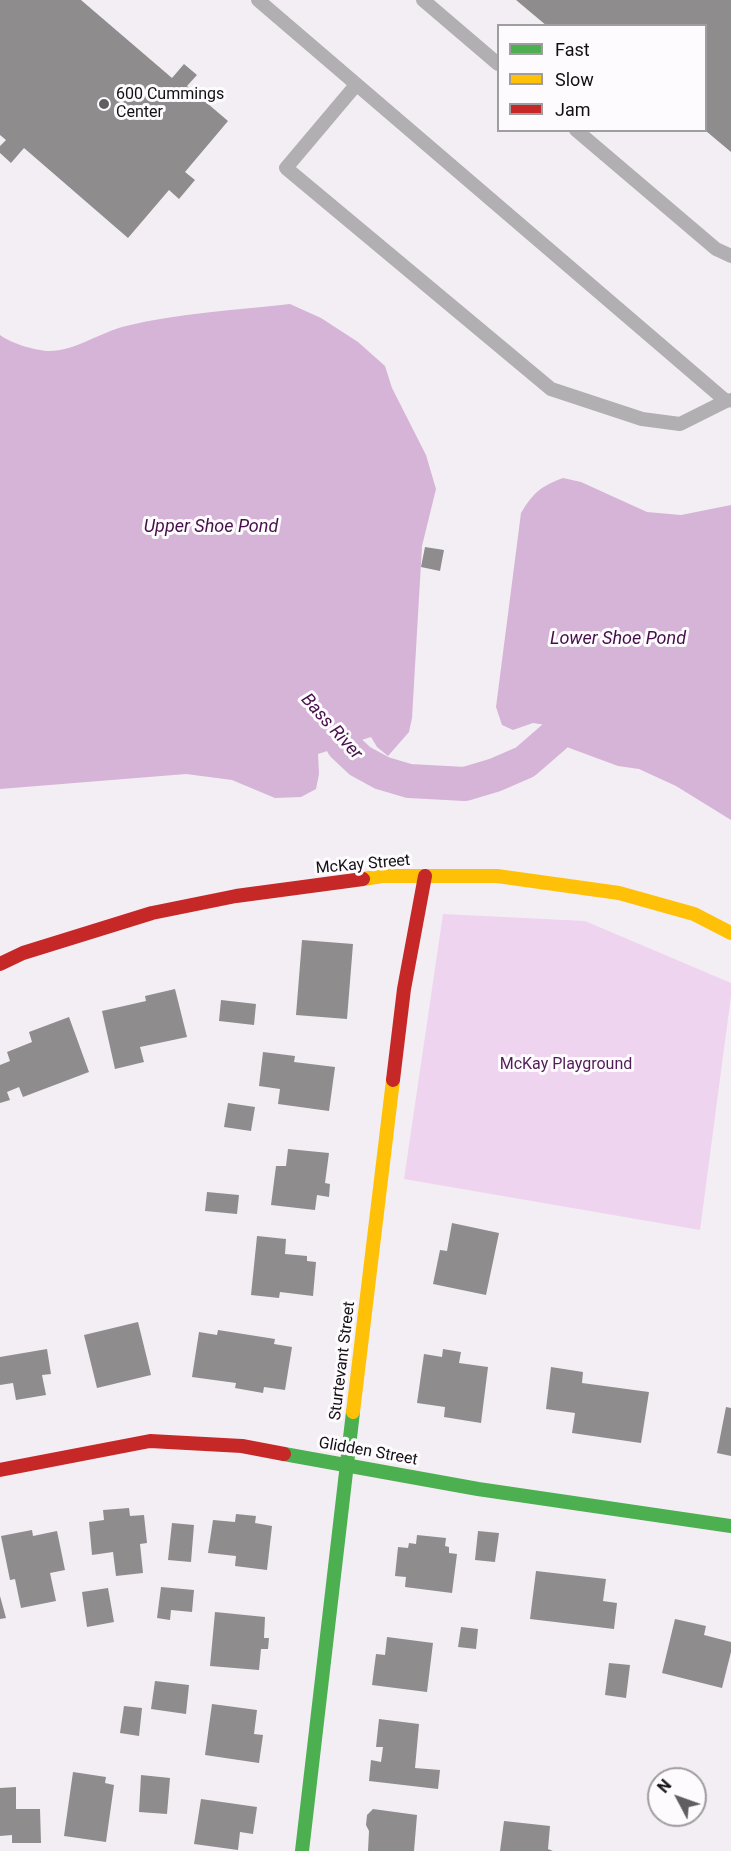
<!DOCTYPE html>
<html>
<head>
<meta charset="utf-8">
<style>
	body { margin:0 }
	#map { position:relative; width:731px; height:1851px; overflow:hidden; background:#f3eef3; font-family:Roboto,sans-serif }
	canvas { display:block }
	.legend { position:absolute; left:497px; top:24px; width:210px; height:108px; box-sizing:border-box; background:#fefbff; border:2px solid #a09da1; margin:0; padding:8px 10px; list-style:none; font-size:18px; color:#121013 }
	.legend li { display:flex; align-items:center; gap:12px; height:30px }
	.legend b { width:30px; border:2px solid #a09da1 }
	.north { position:absolute; left:647px; top:1767px; width:60px; height:60px; box-sizing:border-box; background:#fefbff; border:2px solid #a09da1; border-radius:50%; rotate:311deg; font-size:16px; font-weight:700; line-height:24px; text-align:center; color:#121013 }
	.north::after { content:''; display:block; margin:auto; width:21px; height:27px; background:#615e61; clip-path:polygon(50% 0,100% 100%,50% 72%,0 100%) }
</style>
</head>
<body>
<div id="map">
<canvas width="731" height="1851"></canvas>
<ul class="legend">
<li><b style="height:8px;background:#4caf50"></b>Fast</li>
<li><b style="height:8px;background:#ffc107"></b>Slow</li>
<li><b style="height:8px;background:#c62828"></b>Jam</li>
</ul>
<div class="north">N</div>
</div>
<script>
const ctx = document.querySelector('canvas').getContext('2d');
ctx.lineJoin = 'round';
function paint(path, color) { ctx.fillStyle = color; ctx.fill(path, 'evenodd'); }
function trace(path, color, width, dash) { ctx.strokeStyle = color; ctx.lineWidth = width; ctx.lineCap = dash ? 'butt' : 'round'; ctx.setLineDash(dash || []); ctx.stroke(path); }
function write(font, color, halo, rows, align = 'center') {
  ctx.font = font + ' Roboto,sans-serif'; ctx.lineWidth = 6; ctx.setLineDash([]); ctx.textBaseline = 'middle'; ctx.strokeStyle = halo; ctx.fillStyle = color; for (const [text, x, y, turn = 0] of rows) {
    ctx.save(); ctx.translate(x, y); ctx.rotate((+turn || 0) * Math.PI / 180); ctx.textAlign = isNaN(turn) ? turn : align; if (halo) ctx.strokeText(text, 0, 0); ctx.fillText(text, 0, 0); ctx.restore();
  }
}
const green = new Path2D(`
	M443,914l142,7 146,62v13l-31,234 -296,-51z`);
const water = new Path2D(`
	M290,304l31,14 37,24 27,24 7,22 34,67 10,34 -14,57 -10,172 -3,14 -21,24 -11,-9 -6,-10 -53,17 1,20 -3,15 -15,8 -26,1 -43,-18 -46,-6 -186,15v-454c10,8 34,15 47,16 27,1 53,-19 79,-25 53,-13 109,-16 164,-22z
	M563,478l18,4 66,30 34,3 50,-10v315l-55,-34 -37,-17 -21,-3 -54,-20 -18,-21 -13,-2 -20,7 -11,-5 -6,-18 25,-194c12,-20 20,-27 42,-35z`);
const canal = new Path2D(`
	M343,745l17,16 22,12 27,8 56,3 30,-9 30,-13 30,-26`);
const building = new Path2D(`
	M0,0h81l91,78 12,-14 13,11 -10,11 41,35 -43,51 10,8 -16,19 -10,-9 -41,48 -104,-90 -13,15 -11,-10v-7l6,-6 -6,-5z
	M516,0h215v152l-25,-21v-105h-159z
	M425,547l19,3 -4,21 -19,-4z
	M302,940l51,4 -6,75 -51,-4z
	M175,989l12,48 -47,10 4,15 -29,7 -13,-58 44,-10 -1,-5z
	M221,1000l35,4 -2,21 -35,-4z
	M69,1017l20,55 -66,25 -4,-10 -12,5 3,8 -10,3v-38l10,-4 -3,-9 25,-10 -3,-10z
	M263,1052l32,4 -1,6 41,5 -6,44 -51,-7 2,-15 -21,-3z
	M228,1103l27,4 -4,24 -27,-4z
	M288,1149l41,4 -4,30 5,1 -1,13 -12,-2 -2,15 -44,-5 5,-39h10z
	M207,1192l32,3 -2,19 -32,-3z
	M452,1223l47,10 -13,62 -53,-11 7,-34 7,1z
	M257,1236l29,3 -1,15 22,2v5l9,1 -3,34 -33,-4 -1,6 -28,-3z
	M138,1322l13,53 -54,13 -13,-53z
	M218,1330l57,9 -1,5 18,3 -7,43 -21,-3 -1,6 -28,-5 1,-5 -44,-6 7,-45 18,3z
	M47,1349l4,25 -9,1 4,20 -30,5 -3,-17 -13,2v-28z
	M443,1349l18,3 -2,11 29,4 -7,56 -37,-6 1,-10 -28,-4 7,-49 18,3z
	M551,1367l32,5 -1,11 67,9 -8,51 -69,-10 3,-20 -29,-4z
	M726,1407l5,1v48l-14,-3z
	M129,1508l1,8 14,-1 3,28 -7,1 3,29 -27,3 -3,-24 -21,3 -3,-33 15,-2 -1,-10z
	M236,1514l20,2 -1,7 17,3 -5,44 -32,-4 1,-10 -28,-3 5,-33 22,2z
	M172,1523l22,2 -3,37 -23,-2z
	M32,1530l1,6 24,-5 8,39 -15,3 6,28 -35,7 -6,-29 -5,1 -9,-44z
	M478,1531l21,2 -4,29 -20,-2z
	M417,1535l29,3 -1,8 4,1v6l8,1 -5,39 -47,-6 1,-10 -11,-1 3,-29 10,1 1,-5 7,1z
	M536,1571l70,8 -3,22 14,2 -3,26 -84,-10z
	M161,1587l33,3 -2,22 -21,-2 -1,10 -13,-2z
	M108,1588l6,34 -27,5 -5,-35z
	M0,1596l6,22 -6,1z
	M215,1612l50,5 -1,21h5l-1,11h-7l-2,21 -49,-4z
	M675,1619l31,7 -2,9 27,7v10l-9,36 -60,-15z
	M461,1627l17,2 -2,20 -18,-2z
	M387,1637l46,6 -6,49 -55,-7 4,-31 9,1z
	M609,1663l21,2 -4,33 -21,-3z
	M155,1681l34,4 -3,29 -35,-5z
	M212,1704l45,6 -3,24 9,1 -4,28 -54,-8z
	M124,1706l18,2 -3,28 -19,-3z
	M379,1719l40,5 -4,44 25,2 -2,19 -69,-8 2,-21 10,2 2,-15h-7z
	M73,1772l33,5 -1,6 9,2 -8,57 -42,-6z
	M141,1775l29,3 -3,36 -28,-2z
	M16,1787v22h24l1,34h-29v-8l-12,1v-48z
	M201,1799l56,8 -4,27 -13,-2 -2,18 -44,-6z
	M373,1809l44,6 -3,36h-46l1,-20 -3,-6 1,-10z
	M504,1821l46,5 -2,23 5,2h-53z`);
const lane = new Path2D(`
	M258,0l468,401 5,-1
	M423,0l75,64
	M356,85l-70,83 265,221 91,30 38,5 46,-23
	M576,130l140,119 15,7`);
const fast = new Path2D(`
	M284,1454l194,35 253,37
	M302,1851l51,-439`);
const slow = new Path2D(`
	M363,879l19,-3h115l122,17 75,21 37,19
	M353,1412l40,-332`);
const jam = new Path2D(`
	M0,964l23,-11 129,-40 84,-17 127,-17
	M393,1080l11,-91 21,-113
	M0,1470l150,-29 92,5 42,8`);
const markers = [
	[104,104,6,"#615e61"]
];
const poiNames = [
	["600 Cummings",116,95],
	["Center",116,113]
];
const streetNames = [
	["McKay Street",363,865,-5],
	["Sturtevant Street",343,1361,-83],
	["Glidden Street",368,1452,10]
];
const parkNames = [
	["McKay Playground",566,1065]
];
const waterNames = [
	["Upper Shoe Pond",211,527],
	["Lower Shoe Pond",618,639],
	["Bass River",331,727,48]
];
paint(green, '#efd4f0');
paint(water, '#d5b4d7');
trace(canal, '#d5b4d7', 34);
paint(building, '#8e8c8d');
trace(lane, '#b1afb1', 14);
trace(fast, '#4caf50', 14);
trace(slow, '#ffc107', 14);
trace(jam, '#c62828', 14);
for (const [x, y, r, color] of markers) { const dot = new Path2D(); dot.arc(x, y, r, 0, 2 * Math.PI); ctx.fillStyle = color; ctx.fill(dot); trace(dot, '#fefbff', 2); }
write('16px', '#121013', '#fefbff', poiNames, 'left');
write('16px', '#121013', '#fefbff', streetNames);
write('16px', '#521c57', '#fefbff', parkNames);
write('italic 18px', '#450f4a', '#fefbff', waterNames);
</script>
</body>
</html>
